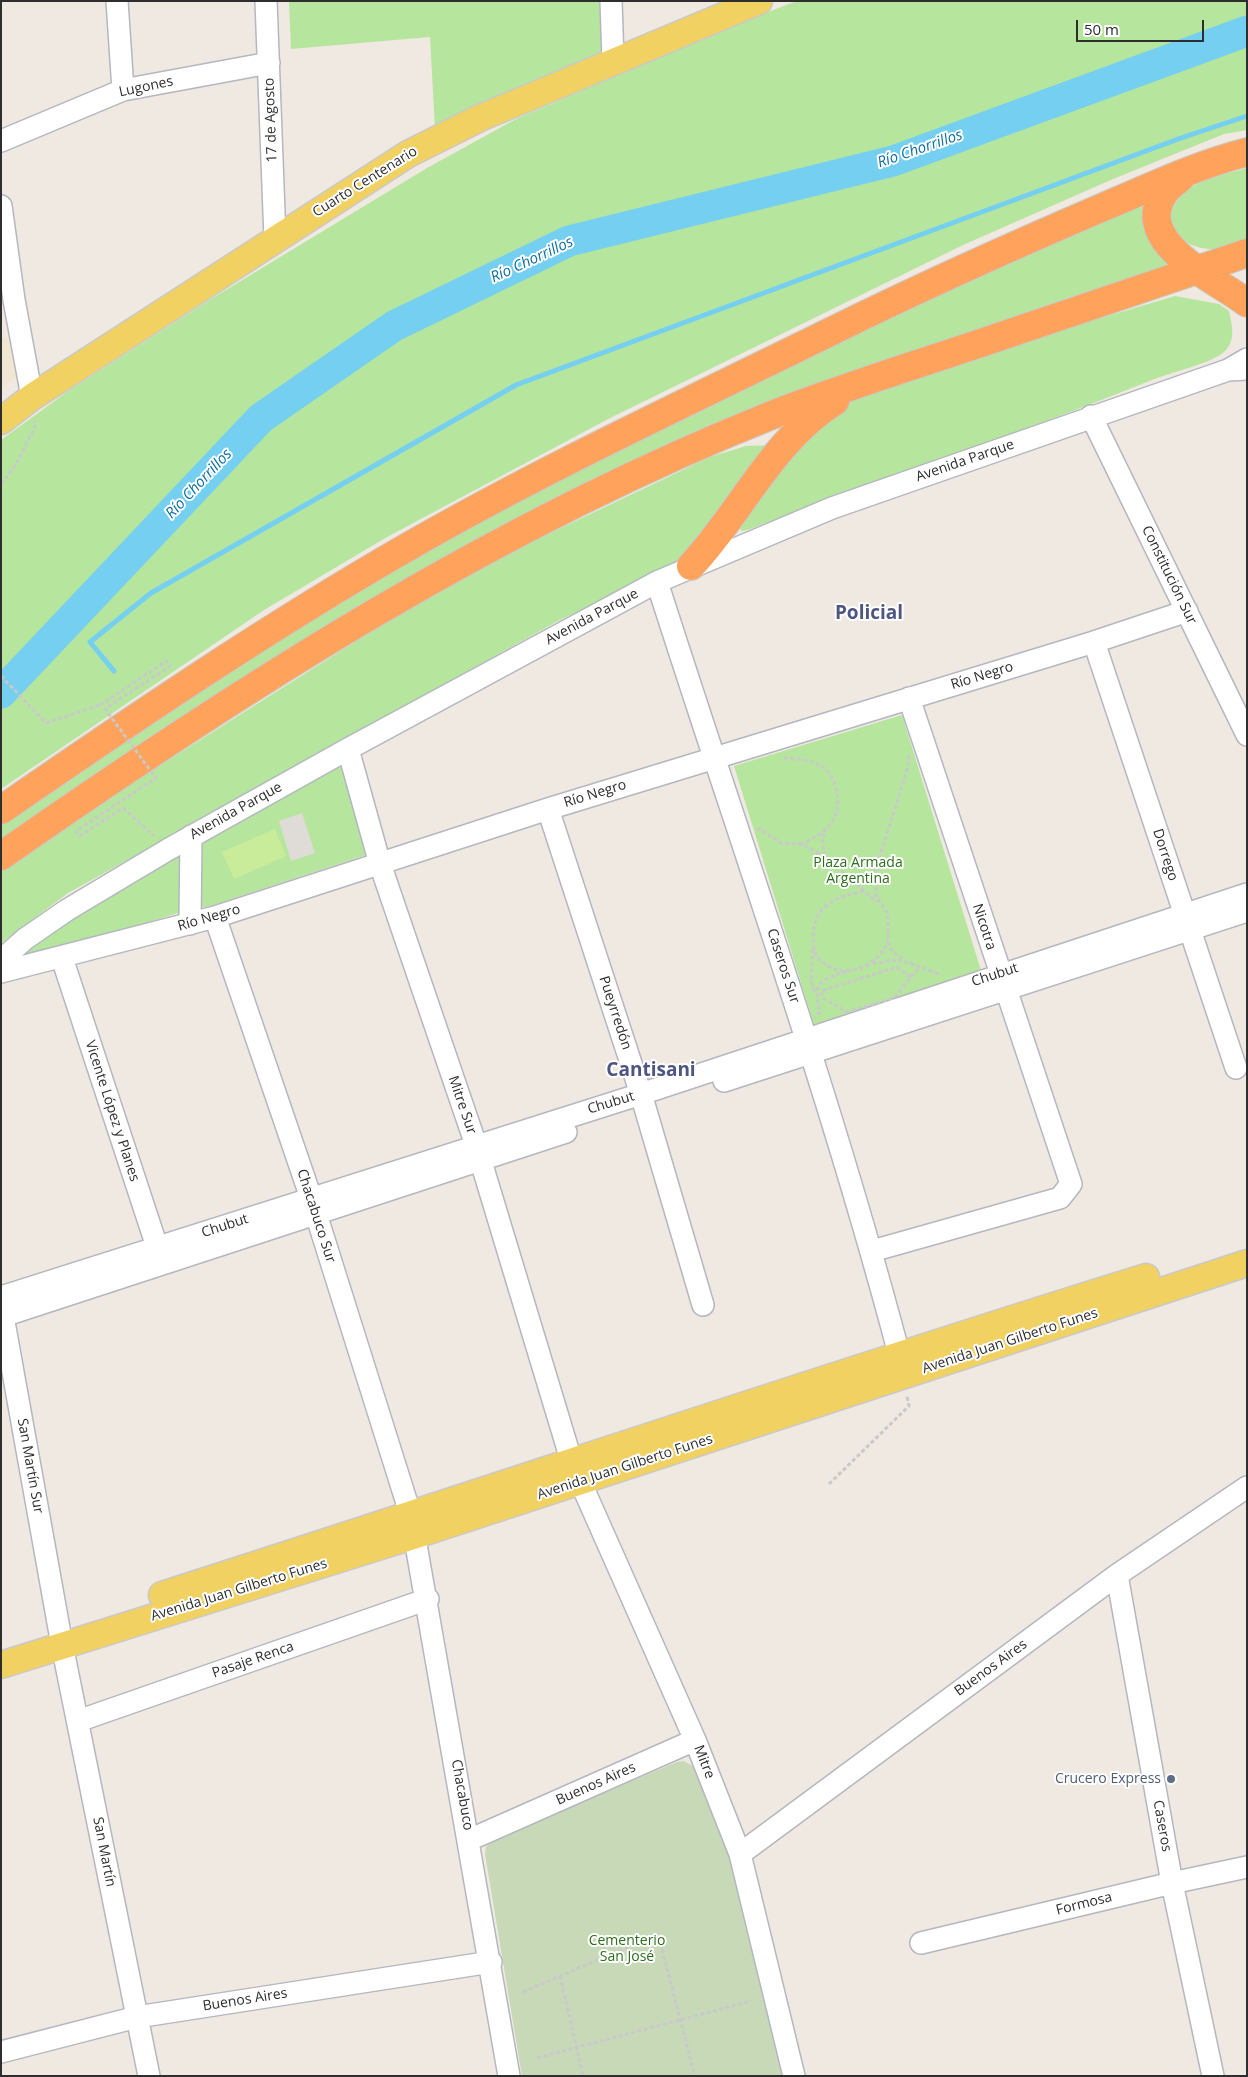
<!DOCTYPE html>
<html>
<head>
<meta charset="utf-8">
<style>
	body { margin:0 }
	#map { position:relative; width:1248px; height:2077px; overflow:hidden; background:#efe9e1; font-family:"Open Sans",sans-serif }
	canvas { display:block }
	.frame { position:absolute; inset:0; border:2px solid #2e2e2e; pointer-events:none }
	.scale { position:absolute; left:1076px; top:20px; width:128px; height:22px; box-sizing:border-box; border:2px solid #2e2e2e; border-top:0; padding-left:6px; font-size:15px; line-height:18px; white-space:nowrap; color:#2e2e2e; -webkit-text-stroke:4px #fff; paint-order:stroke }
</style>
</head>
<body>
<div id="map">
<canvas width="1248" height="2077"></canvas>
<div class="frame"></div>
<div class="scale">50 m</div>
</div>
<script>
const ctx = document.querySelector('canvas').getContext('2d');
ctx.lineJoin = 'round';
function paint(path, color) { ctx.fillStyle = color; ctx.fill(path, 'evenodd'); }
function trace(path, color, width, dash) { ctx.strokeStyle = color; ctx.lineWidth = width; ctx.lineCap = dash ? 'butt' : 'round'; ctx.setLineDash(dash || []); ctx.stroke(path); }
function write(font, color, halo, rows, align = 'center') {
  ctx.font = font + ' "Open Sans",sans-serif'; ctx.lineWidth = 4; ctx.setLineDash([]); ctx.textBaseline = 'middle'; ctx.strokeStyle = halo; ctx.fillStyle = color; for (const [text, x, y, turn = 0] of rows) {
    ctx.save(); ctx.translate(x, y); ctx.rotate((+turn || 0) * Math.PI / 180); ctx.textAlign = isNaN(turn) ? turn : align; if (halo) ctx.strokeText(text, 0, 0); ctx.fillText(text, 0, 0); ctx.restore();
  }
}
const education = new Path2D(`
	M1,336l13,6 5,23 -3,13 -15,11z`);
const green = new Path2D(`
	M289,1h314l7,53 -175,75 -5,-92 -139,12z
	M797,1h450v129l-23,4 -111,45 -150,66 -353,173 -223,119 -123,73 -263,179v-349l70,-51 140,-90 216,-131 89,-49 220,-95z
	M1247,168v72c-12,4 -24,10 -37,9 -35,-2 -57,-33 -25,-58 18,-13 42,-17 62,-23z
	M1150,199l23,66 -484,177 -688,404v-25l383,-252 508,-259z
	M1175,296l44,8 10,7c3,14 7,29 -4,40 -14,13 -54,21 -73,29 -133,54 -269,97 -402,149l-8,2 -4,-4 82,-111 43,-22 184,-60z
	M772,445l-79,111 -137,66 -488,271 -67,50v-74l49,-34 338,-214 131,-73 191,-91 36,-11z
	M902,715l81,262 -168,51 -81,-262z
	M345,763l24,91 -162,53h-5l-5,-5 2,-52 8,-11z
	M183,852l-2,60 -132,42 -19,2 -3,-4 1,-4 42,-33z`);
const cemetery = new Path2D(`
	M684,1761l10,6 39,90 54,219h-265l-37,-222 1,-7 9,-8 182,-77z`);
const pitch = new Path2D(`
	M275,829l11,27 -52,23 -12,-27z`);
const plaza = new Path2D(`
	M302,813l13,40 -24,8 -12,-40z`);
const stream = new Path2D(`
	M114,671l-24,-29 61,-49 365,-208 665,-247 66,-22`);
const river = new Path2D(`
	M1,693l260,-275 133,-92 175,-85 324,-80 354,-130`);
const path = new Path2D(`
	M1,484l14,-18 20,-39v-6
	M1,676l45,47 54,-18
	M909,755l-2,15 -31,99v27l12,18v27l4,10 12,10 37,14
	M784,758c15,1 31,1 44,13 4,4 8,15 9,21 5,27 -12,43 -36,52
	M123,808l31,28
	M757,830l3,-1 21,14 20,1 24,13 52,45
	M825,856l-3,-17 4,-8
	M851,877c10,4 18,1 25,-7
	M864,891c-28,6 -51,14 -51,46 0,7 1,17 6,22 22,23 59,9 69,-18
	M813,949l-2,31 4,14
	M873,964l18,-4 10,1
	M897,967l14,10 -17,21 -47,14 -24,-14 -2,-7z
	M911,977l8,-9
	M817,1014l3,-1c-8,-31 0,-33 28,-42
	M829,1484l80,-78 -2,-10
	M560,1976l23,100
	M523,1992l135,-58 37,142
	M537,2058l214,-57`);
const minor = new Path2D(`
	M117,1l6,89
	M266,1l9,238
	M611,1l2,59
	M1,141l122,-51 146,-27
	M1,206l13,94 18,97
	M1247,359l-19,11 19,-1
	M1091,416l156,319
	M657,582c82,257 173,511 242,772
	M1094,642l142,426
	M348,749l32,115 96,281 96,318 123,277 45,114 54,222
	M548,809l93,285 62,211
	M215,917l96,281 100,318 98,560
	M190,924l1,-88
	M62,958l100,304
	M1,960l24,-21 42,-29 102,-61 179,-100 309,-167 175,-74 396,-138
	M1,972l214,-55 333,-108 546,-167 93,-31
	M724,1081l523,-170
	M872,1251l188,-53 11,-14 -162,-486
	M1,1297l640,-203 606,-200
	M1,1305l61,340 87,431
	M3,1316l563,-184
	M1117,1575l55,308 41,193
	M78,1721l350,-122
	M469,1840l226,-100
	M740,1854l377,-279 130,-88
	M921,1943l251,-60 75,-16
	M1,2052l136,-35 354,-55`);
const major = new Path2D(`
	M1,421l31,-24 376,-243 72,-36 279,-117
	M162,1595c328,-105 655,-216 984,-318
	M1,1665l415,-130 831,-272`);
const highway = new Path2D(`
	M1181,177c-5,5 -13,10 -17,16 -33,50 52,86 83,110
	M691,566c49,-52 82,-127 144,-165
	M1,810c132,-91 266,-182 405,-262 137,-79 282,-146 424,-216 89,-44 180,-85 271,-124 48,-20 95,-43 146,-56
	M1,856c245,-171 497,-332 776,-443 65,-25 132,-46 198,-68 91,-31 181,-61 272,-92`);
const pathBridge = new Path2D(`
	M100,705l66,-44 4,5 -65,43 51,69 -80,53 4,5 43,-28`);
const markers = [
	[1171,1779,5,"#5c6f8a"]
];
const streetNames = [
	["Lugones",146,87,-12],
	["17 de Agosto",271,120,-92],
	["Cuarto Centenario",365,182,-32],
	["Avenida Parque",965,461,-19],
	["Constitución Sur",1169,575,64],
	["Avenida Parque",592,617,-28],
	["Río Negro",982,676,-17],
	["Río Negro",595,794,-17],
	["Avenida Parque",236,811,-29],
	["Dorrego",1165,855,72],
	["Río Negro",209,918,-16],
	["Nicotra",984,927,72],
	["Caseros Sur",783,966,72],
	["Chubut",995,975,-18],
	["Pueyrredón",615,1013,72],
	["Chubut",611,1103,-17],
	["Mitre Sur",462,1105,71],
	["Vicente López y Planes",112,1111,72],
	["Chacabuco Sur",316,1216,72],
	["Chubut",225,1226,-18],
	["Avenida Juan Gilberto Funes",1010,1341,-18],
	["San Martín Sur",30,1466,80],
	["Avenida Juan Gilberto Funes",625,1467,-18],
	["Avenida Juan Gilberto Funes",239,1590,-17],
	["Pasaje Renca",253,1660,-19],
	["Buenos Aires",991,1668,-36],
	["Mitre",704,1762,69],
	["Buenos Aires",596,1784,-24],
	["Chacabuco",462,1795,80],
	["Caseros",1162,1826,80],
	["San Martín",104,1852,79],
	["Formosa",1084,1904,-14],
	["Buenos Aires",245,2000,-9]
];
const parkNames = [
	["Plaza Armada",858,863],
	["Argentina",858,879],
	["Cementerio",627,1941],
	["San José",627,1957]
];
const serviceNames = [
	["Crucero Express",1161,1779]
];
const waterNames = [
	["Río Chorrillos",920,149,-19],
	["Río Chorrillos",532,260,-25],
	["Río Chorrillos",199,484,-47]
];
const districtNames = [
	["Policial",869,614],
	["Cantisani",651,1071]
];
paint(education, '#f0e6d1');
paint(green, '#b6e59e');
paint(cemetery, '#c8d9b8');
paint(pitch, '#c9ec9a');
paint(plaza, '#dfdcd8');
trace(stream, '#75cff0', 5);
trace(river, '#75cff0', 31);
trace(minor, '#b4b7c1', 24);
trace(major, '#c9c9c9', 29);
trace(highway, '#c9c9c9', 30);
trace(path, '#c9c9c9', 3, [4, 2.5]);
trace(minor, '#fff', 21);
trace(major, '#f2d163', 26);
trace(highway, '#ffa35c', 28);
trace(pathBridge, '#c9c9c9', 3, [4, 2.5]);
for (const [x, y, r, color] of markers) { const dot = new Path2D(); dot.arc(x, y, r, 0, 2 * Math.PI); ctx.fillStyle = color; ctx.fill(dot); trace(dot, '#fff', 2); }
write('14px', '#2e2e2e', '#fff', streetNames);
write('14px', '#2c6e1b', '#fff', parkNames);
write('14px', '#4e5e75', '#fff', serviceNames, 'right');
write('italic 15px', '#0d6fa3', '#fff', waterNames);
write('bold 19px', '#4d5680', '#fff', districtNames);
</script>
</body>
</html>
